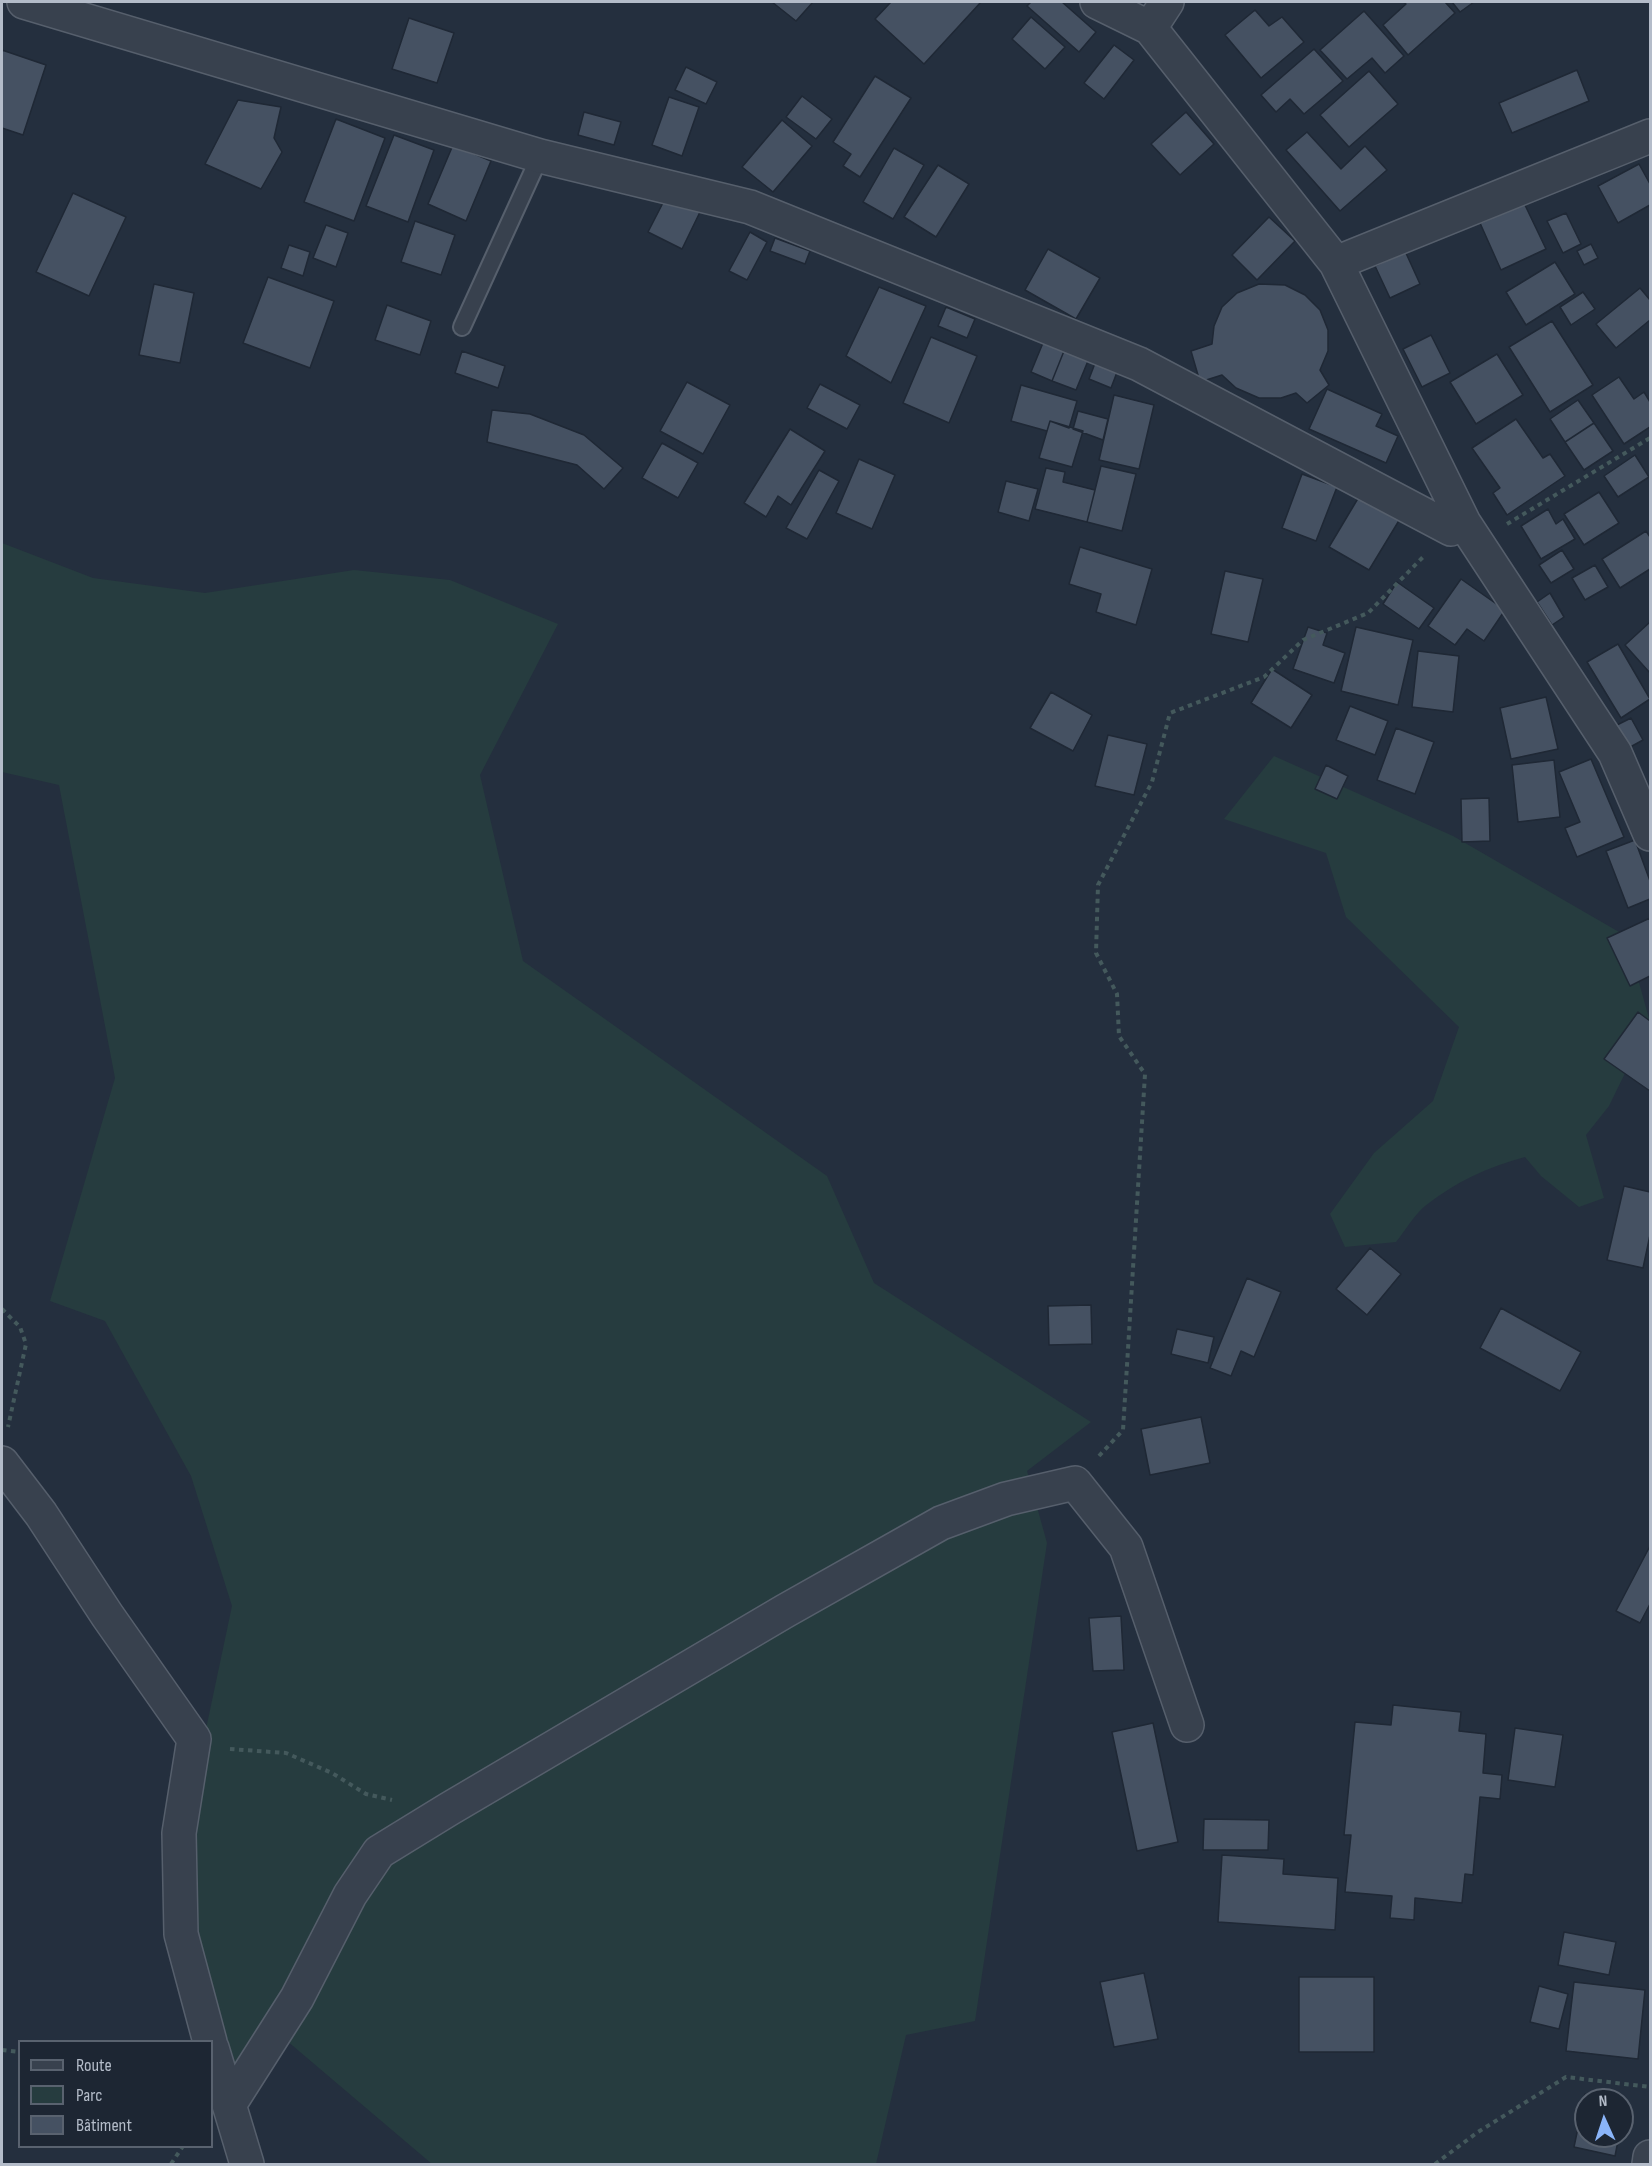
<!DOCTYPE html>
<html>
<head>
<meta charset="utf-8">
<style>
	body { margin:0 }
	#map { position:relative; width:1652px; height:2166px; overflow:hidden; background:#242f3e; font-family:"Sofia Sans Condensed",sans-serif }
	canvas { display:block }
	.frame { position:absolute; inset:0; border:3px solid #b4bcc9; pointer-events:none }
	.legend { position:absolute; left:18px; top:2040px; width:195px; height:108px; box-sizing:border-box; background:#1d2633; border:2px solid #59626f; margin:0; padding:8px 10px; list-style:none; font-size:18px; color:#b4bcc9 }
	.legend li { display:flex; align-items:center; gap:12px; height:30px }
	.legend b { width:30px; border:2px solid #59626f }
	.north { position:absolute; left:1574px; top:2088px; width:60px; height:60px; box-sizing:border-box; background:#1d2633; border:2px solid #59626f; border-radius:50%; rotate:357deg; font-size:16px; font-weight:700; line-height:24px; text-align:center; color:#b4bcc9 }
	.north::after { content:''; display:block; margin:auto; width:21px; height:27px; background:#8ab4f8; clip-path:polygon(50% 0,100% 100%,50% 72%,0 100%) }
</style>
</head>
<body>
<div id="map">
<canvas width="1652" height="2166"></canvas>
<div class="frame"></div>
<ul class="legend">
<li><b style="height:8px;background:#38414e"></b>Route</li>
<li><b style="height:16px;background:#263c3f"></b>Parc</li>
<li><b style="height:16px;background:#455162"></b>Bâtiment</li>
</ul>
<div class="north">N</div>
</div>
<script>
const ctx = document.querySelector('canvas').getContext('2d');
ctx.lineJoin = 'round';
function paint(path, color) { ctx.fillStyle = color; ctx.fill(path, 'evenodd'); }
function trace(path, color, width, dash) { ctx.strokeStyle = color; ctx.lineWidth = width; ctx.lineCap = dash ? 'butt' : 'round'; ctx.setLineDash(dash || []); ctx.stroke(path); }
const green = new Path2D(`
	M2,543l91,35 112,15 149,-23 96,10 108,44 -78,151 43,186 304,215 47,107 217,139 -64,49 20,72 -72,478 -69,14 -30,129h-444l-159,-135 -46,60 -40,-196 8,-112 37,-175 -41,-130 -86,-155 -55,-20 65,-223 -56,-293 -57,-13z
	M1274,756l179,80 173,100 24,86 -41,84 -23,29 18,63 -25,9 -38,-31 -16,-19c-37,10 -70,25 -100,49 -11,9 -20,25 -29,36l-51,5 -15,-33 44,-61 59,-52 26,-74 -113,-110 -20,-64 -102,-34z`);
const building = new Path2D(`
	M772,2h41l-17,19z
	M891,2h90l-57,62 -49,-45z
	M1031,2h31l34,30 -17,20 -52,-46z
	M1403,2h42l10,11 -47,42 -25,-30 23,-21z
	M1452,2h22l-14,10z
	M1255,10l14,16 13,-9 22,25 -43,36 -36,-43z
	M1364,11l40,45 -19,17 -13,-15 -25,21 -27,-29z
	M1031,17l34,30 -20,22 -33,-30z
	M409,18l45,15 -17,50 -45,-14z
	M1114,45l20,15 -30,39 -20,-16z
	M1314,49l29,32 -39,33 -14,-15 -14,13 -15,-17z
	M2,50l44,15 -23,70 -21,-7z
	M686,67l31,15 -11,22 -31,-14z
	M1577,70l12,31 -77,32 -13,-30z
	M1369,71l29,33 -49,43 -29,-32z
	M875,76l36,22 -51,79 -17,-11 8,-12 -18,-12z
	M802,96l30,23 -16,20 -30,-22z
	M669,97l30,10 -17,49 -30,-11z
	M238,100l43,7 -7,31 8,14 -21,37 -56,-25z
	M584,112l37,10 -7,23 -36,-10z
	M1186,112l28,32 -34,31 -29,-31z
	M336,119l49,19 -31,83 -50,-19z
	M782,120l30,26 -39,46 -31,-25z
	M1307,132l34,37 24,-23 22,24 -47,41 -54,-61z
	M394,135l40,15 -26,72 -42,-16z
	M453,145l38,16 -25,60 -38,-17z
	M894,148l30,17 -31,54 -30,-17z
	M1639,164l11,20v21l-32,18 -20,-37z
	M938,165l31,19 -33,53 -32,-20z
	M73,193l53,24 -37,79 -53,-24z
	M667,195l33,17 -18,37 -34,-17z
	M1524,203l22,46 -45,21 -21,-47z
	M1566,213l15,31 -18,9 -16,-32z
	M1269,217l26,24 -38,39 -25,-25z
	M415,221l40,14 -14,40 -40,-13z
	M326,225l22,8 -12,34 -23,-9z
	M750,232l17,10 -20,38 -18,-9z
	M775,238l35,13 -5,13 -35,-13z
	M1591,244l7,14 -14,7 -7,-14z
	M289,245l21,7 -7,24 -22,-8z
	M1048,249l52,29 -24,41 -51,-29z
	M1405,251l15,33 -30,14 -15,-32z
	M1555,262l20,32 -49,31 -20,-33z
	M268,277l66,24 -24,67 -67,-25z
	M154,284l40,9 -14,70 -41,-8z
	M1259,284l26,1 20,10 15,15 8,20v21l-8,19 9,15 -22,18 -11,-10 -15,5h-22l-23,-10 -14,-13 -22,7 -9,-31 21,-7 2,-18 8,-19 15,-14z
	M879,287l47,19 -35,77 -45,-27z
	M1640,288l10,12v20l-34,28 -20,-24z
	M1583,292l12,17 -24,16 -11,-18z
	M387,305l44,16 -11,34 -45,-15z
	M946,307l29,12 -8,19 -29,-12z
	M1552,321l41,64 -43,27 -41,-65z
	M1431,335l19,38 -28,14 -19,-38z
	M931,337l46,19 -28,67 -46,-20z
	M1045,338l21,8 -14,35 -21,-9z
	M1066,346l24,10 -14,34 -24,-9z
	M462,351l43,15 -7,22 -43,-15z
	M1497,354l26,41 -47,29 -26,-42z
	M1097,358l22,9 -8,21 -22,-9z
	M1619,377l15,22 10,-7 6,10v25l-26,17 -32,-49z
	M687,382l43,23 -27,49 -43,-23z
	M820,384l40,21 -13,24 -40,-21z
	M1021,385l56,16 -8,27 -19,-7 -3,10 -36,-10z
	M1327,389l55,25 -6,12 22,10 -12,27 -77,-34z
	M1114,395l40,10 -15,64 -40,-9z
	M1578,400l16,23 -29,19 -15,-23z
	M492,410l38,4 54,21 39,33 -19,21 -27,-24 -90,-23z
	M1078,411l30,8 -5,21 -30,-11z
	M1516,419l27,39 7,-4 15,22 -58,39 -14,-22 7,-5 -28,-40z
	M1050,421l33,10 -11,36 -33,-9z
	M1594,423l19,28 -29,19 -19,-28z
	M790,429l35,22 -34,54 -13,-9 -12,21 -22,-14z
	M662,443l36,20 -20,35 -36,-20z
	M1635,455l14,22 -31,20 -14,-21z
	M859,459l36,16 -23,54 -36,-16z
	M1101,466l35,8 -14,57 -35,-9z
	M1046,468l19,4 -2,10 32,8 -8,32 -52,-13z
	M819,470l20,11 -32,58 -21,-11z
	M1302,474l35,13 -21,54 -34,-13z
	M1006,481l32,8 -9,32 -31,-9z
	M1366,485l40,24 -37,61 -40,-23z
	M1599,492l20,31 -35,22 -20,-31z
	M1548,509l8,15 7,-5 12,20 -34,20 -20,-33z
	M1646,531l4,6v32l-30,19 -18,-29z
	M1080,547l72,22 -16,56 -40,-13 5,-18 -32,-10z
	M1562,550l12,19 -23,14 -12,-18z
	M1595,565l13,22 -23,13 -13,-22z
	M1225,571l38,8 -15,63 -37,-8z
	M1461,579l44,31 -21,31 -17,-12 -12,16 -27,-19z
	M1397,582l37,26 -15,21 -36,-25z
	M1550,593l14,24 -12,8 -15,-23z
	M1650,622v51l-25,-28z
	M1308,627l19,6 -4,12 22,8 -11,30 -41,-14z
	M1356,627l57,13 -15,65 -57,-14z
	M1618,644l32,55 -29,19 -34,-56z
	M1418,651l41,5 -6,56 -41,-5z
	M1272,669l40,26 -21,33 -40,-25z
	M1051,692l41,23 -19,36 -43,-23z
	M1546,697l12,52 -47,10 -11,-51z
	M1350,706l38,15 -13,34 -39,-15z
	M1631,718l12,22 -20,11 -12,-23z
	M1396,728l38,14 -19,52 -38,-14z
	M1108,735l39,9 -13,51 -39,-9z
	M1591,759l33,78 -47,20 -12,-29 15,-6 -21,-50z
	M1554,760l6,57 -42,5 -6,-57z
	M1326,765l22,11 -11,23 -22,-10z
	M1489,798l1,43 -28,1 -1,-43z
	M1635,840l15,41v18l-22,9 -22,-57z
	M1650,918v58l-20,10 -23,-48z
	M1638,1012l12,9v70l-46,-32z
	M1624,1186l26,6v43l-7,33 -36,-8z
	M1370,1248l31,26 -34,41 -31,-26z
	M1247,1278l34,14 -27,65 -13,-6 -10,25 -21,-8z
	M1091,1305l1,39 -43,1 -1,-39z
	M1501,1308l80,44 -21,39 -80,-43z
	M1177,1329l37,8 -6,26 -37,-9z
	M1201,1417l9,46 -60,12 -9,-46z
	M1650,1546v58l-10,19 -24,-12z
	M1121,1616l3,54 -31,1 -4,-53z
	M1393,1705l68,7 -2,19 27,3 -3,39 19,2 -2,24 -20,-2 -7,78 -8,-1 -3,29 -47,-5 -1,22 -24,-2 2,-22 -47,-4 6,-57h-7l11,-113 36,3z
	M1153,1723l25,119 -41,9 -25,-119z
	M1515,1728l48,7 -8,52 -47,-7z
	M1204,1819l65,1 -1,30h-65z
	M1222,1855l62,4 -1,15 55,4 -3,52 -117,-8z
	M1564,1932l52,10 -7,33 -51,-10z
	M1144,1973l14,66 -44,8 -14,-65z
	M1299,1977h75v75h-75z
	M1574,1982l71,8 -7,69 -72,-8z
	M1539,1986l29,8 -9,35 -29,-7z
	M1585,2094l32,6h-31v36h33l-4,20 -41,-9z`);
const path = new Path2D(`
	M1507,524l143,-86
	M2,1309l18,18 6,17 -18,83
	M1099,1456l24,-26 22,-356 -26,-38 -2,-42 -21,-41 2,-68 54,-103 18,-69 94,-36 39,-37 65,-27 57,-58
	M230,1749l56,4 46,20 34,21 26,6
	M2,2050l18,2
	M171,2164l12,-18
	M1435,2164l43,-32 88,-55 84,10`);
const service = new Path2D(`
	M462,327l78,-171`);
const minor = new Path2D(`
	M24,2l516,154 210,51 389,157 312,165 13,-6
	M1097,2l53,26 186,235 128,260 151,230 35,81
	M1150,28l17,-26
	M1336,263l314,-127
	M2,1463l39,51 66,101 87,124 -15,94 2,101 29,108
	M212,2048l35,116
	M229,2105l68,-107 53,-103 29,-43 70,-43 336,-198 156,-88 65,-24 69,-16 51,64 61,178
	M1649,2164l1,-7`);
paint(green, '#263c3f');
paint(building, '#455162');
trace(building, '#1f2835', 1.5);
trace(service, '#565f6c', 20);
trace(minor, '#565f6c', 36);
trace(path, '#44595c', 4, [4.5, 4.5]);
trace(service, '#38414e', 16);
trace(minor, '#38414e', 33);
</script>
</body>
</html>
